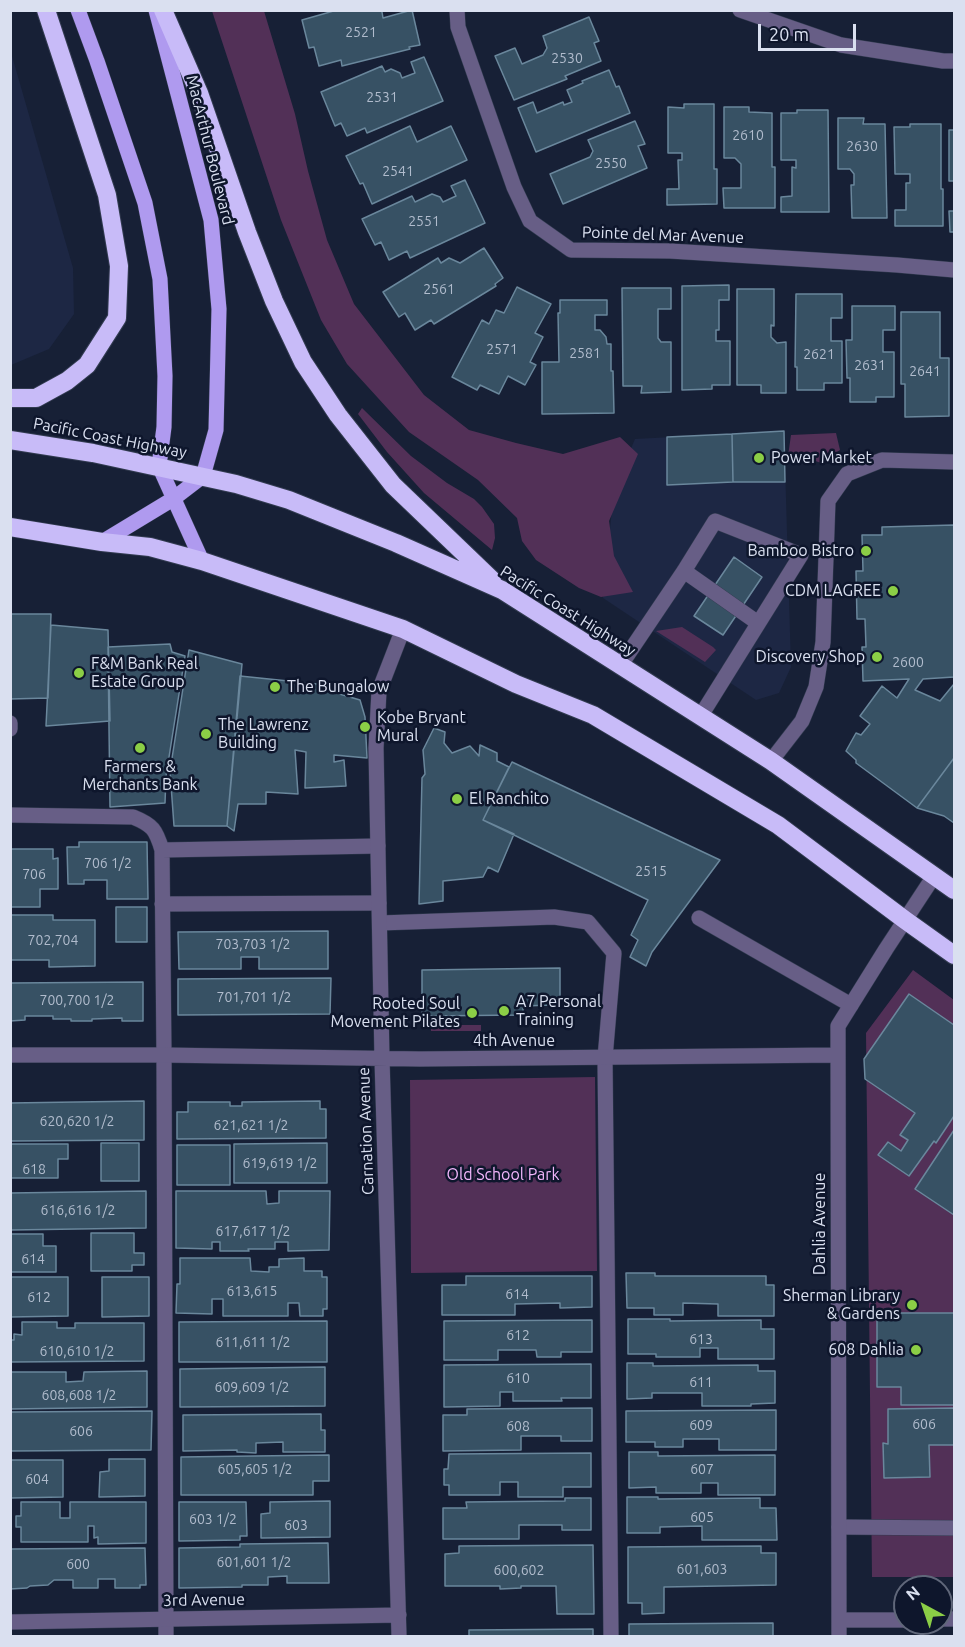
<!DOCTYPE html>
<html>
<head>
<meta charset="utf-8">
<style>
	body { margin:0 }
	#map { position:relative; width:965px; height:1647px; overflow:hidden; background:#172036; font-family:Ubuntu,sans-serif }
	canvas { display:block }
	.frame { position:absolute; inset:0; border:12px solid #dae0f0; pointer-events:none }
	.north { position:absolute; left:893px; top:1575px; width:60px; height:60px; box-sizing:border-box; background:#0e162c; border:2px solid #60677a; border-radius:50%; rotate:320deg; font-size:16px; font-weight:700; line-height:24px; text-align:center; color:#dae0f0 }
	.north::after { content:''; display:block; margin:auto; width:21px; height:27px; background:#8bce46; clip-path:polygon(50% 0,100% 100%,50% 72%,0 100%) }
	.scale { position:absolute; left:758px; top:24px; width:98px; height:27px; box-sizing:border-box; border:3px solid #dae0f0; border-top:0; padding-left:8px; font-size:18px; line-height:21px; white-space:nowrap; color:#dae0f0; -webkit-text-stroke:4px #0e162c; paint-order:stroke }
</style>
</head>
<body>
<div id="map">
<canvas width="965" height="1647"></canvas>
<div class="frame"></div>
<div class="north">N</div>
<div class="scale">20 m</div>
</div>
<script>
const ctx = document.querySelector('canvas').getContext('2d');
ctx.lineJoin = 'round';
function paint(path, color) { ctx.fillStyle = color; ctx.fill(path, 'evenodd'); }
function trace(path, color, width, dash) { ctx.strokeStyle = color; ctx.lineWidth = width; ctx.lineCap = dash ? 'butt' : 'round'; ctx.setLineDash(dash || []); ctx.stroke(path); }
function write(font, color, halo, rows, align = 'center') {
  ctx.font = font + ' Ubuntu,sans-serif'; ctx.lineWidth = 5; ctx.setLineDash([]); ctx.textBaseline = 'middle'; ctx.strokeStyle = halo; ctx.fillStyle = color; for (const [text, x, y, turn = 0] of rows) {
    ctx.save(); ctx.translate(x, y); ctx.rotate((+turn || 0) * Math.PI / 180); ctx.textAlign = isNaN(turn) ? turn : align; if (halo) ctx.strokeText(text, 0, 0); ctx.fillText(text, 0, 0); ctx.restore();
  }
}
const built = new Path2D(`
	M10,49l63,219 1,46 -25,35 -38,16z
	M784,431l7,236 -12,26 -23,7 -153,-102 11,-109 21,-50z`);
const green = new Path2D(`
	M212,11h52l31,103 13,57 19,69 27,64 70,91 45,35 47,13 47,11 57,-17 18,17 -29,67 5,35 19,36 -32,5 -22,-9 -43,-28 -14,-19 -5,-23 -39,-38 -69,-48 -62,-68 -26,-44 -40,-100z
	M362,408l49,48 36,27 27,16 8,8 12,17 1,14 -3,12 -68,-57 -37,-41 -29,-38z
	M836,433l4,17 -19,13 -11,-4 -14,3 -8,-6 3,-21z
	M682,627l31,20 3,3 -11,12 -49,-31z
	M913,970l41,30v577h-82l-6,-544z
	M431,1025h50v6h-50z
	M595,1077l2,194 -186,2 -1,-193z`);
const building = new Path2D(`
	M337,10h42l3,2 1,6 29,-8 8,35 -11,2 1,2 -68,17 -1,-6 -22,6 -5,-19 -5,1 -7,-28z
	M589,17l10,24 -5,2 7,18 -36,15 2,3 -53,21 -19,-44 20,-8 7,16 21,-9 4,-7 -4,-12z
	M424,57l19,44 -76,32 -2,-5 -18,8 -6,-13 -6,3 -14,-34 61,-26 3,6 6,-3 9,4 2,5 13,-5 -4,-11z
	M609,70l7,17 3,-1 11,27 -94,39 -18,-44 15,-6 4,11 26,-11 1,3 8,-3 -5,-12 16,-7 -1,-2z
	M684,104h30v65h3v35l-50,1v-16h12l-1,-29h4v-7h-14v-46l16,1z
	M724,107h25v5l23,1v54h3v41h-51l-1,-20h18v-24l-6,-6h-11z
	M797,110h31l1,102h-48v-15l11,-1v-29l4,1v-8h-15v-47h16z
	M838,118h26l-1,6h22l2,94h-35l-1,-33h3v-11l-4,-5h-12z
	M635,121l10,23 -7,2 9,22 -84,36 -13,-30 40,-17 3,-6 -5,-11z
	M910,124h31v65h2v37h-48v-16h11v-27h4v-9h-15l-1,-47h16z
	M410,126l7,16 34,-16 16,34 -95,44 -9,-21 -3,1 -14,-28z
	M949,130h5v51h-5z
	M465,180l20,43 -75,35 -3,-7 -18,9 -8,-18 -6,3 -13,-26 50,-23 3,6 17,-8 8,3 3,5 13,-6 -5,-10z
	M949,211h5v21h-4z
	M484,248l19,30 -8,6 1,2 -62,38 -3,-4 -16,10 -10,-17 -6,4 -16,-25 55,-34 3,5 8,-5 11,5z
	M729,285v15h-10v30h-3v11h14v44h-18v4l-30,1v-104z
	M517,287l34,17 -16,29 8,4 -13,25 6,3 -11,20 -17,-9 -9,18 -19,-9 -3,5 -25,-13 30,-57 7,4 7,-14 8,3z
	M622,288h49v21h-13v29l3,4h10v50l-30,1 1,-7h-19z
	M737,289h37v37l-3,-1v12l6,6 9,-1v51h-25v-8h-24z
	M796,294h46v24h-11v23h11v42h-18v7h-27v-23h-2z
	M560,300h47v15h-12v15h5l6,7 1,7h4v27h2l1,42 -72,1v-52h17l-1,-49h2z
	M852,306h43v24h-12v22h11v45h-18v5h-26v-24h-3l-1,-38h6z
	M901,312h39v46h9v58l-44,1v-33h-4z
	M784,431l1,51h-52l-1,-48z
	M732,434l1,48 -66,3v-48z
	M954,525v152l-31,2 -8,11 25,11 14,-17v74l-37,50 -61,-45v-3l-10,-9 10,-18 5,2 9,-11 -10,-8 22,-30 15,12 12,-19 -46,2 -1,-34h4l-1,-28h-8l-1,-48h7l-1,-36h20v-8z
	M734,557l28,20 -39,58 -29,-19z
	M10,614h41l-3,84 -38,1z
	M51,625l57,5 2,91 -64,5z
	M170,644l2,8 13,4 -19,120 -1,27 -55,4 -2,-160z
	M189,650l53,14 -15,162h-53l-4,-55z
	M240,676l87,9 -1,5 34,10 5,17 2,41 -33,-3v7l10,-2 2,26 -41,2 1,-36 -11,-2 3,44 -32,-2v12h-28l-4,27 -7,-5z
	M434,728l11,4 -1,11 8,10 18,-7 9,10 1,-11 17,8v8l12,6 -26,53 31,14 -16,38 -10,-5 -5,10 -40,4v20l-24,3 3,-126 3,-4 -2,-24z
	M954,758v65l-10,-7 -27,-8z
	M512,762l208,98 -68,92 -6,14 -16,-9 8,-17 -7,-5 17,-35 -165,-80z
	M79,842h68l1,57h-41v-19h-23v4h-16l-1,-37h12z
	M10,849h43v10l5,-1v31h-18v18h-30z
	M116,907h31v35h-31z
	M10,915h43v5h42v46l-46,1v-7h-39z
	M328,931v38h-69v-12h-18v12h-62l-1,-37z
	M560,968v30h-8v7l-29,1v9l-101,1v-46z
	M331,978l-1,36 -152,1v-36z
	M143,982v39h-21v-3l-30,1v2h-21v-2h-18v-3h-28v4l-15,1v-38z
	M909,994l45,31v91l-18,27 -2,-2 -25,35 -31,-21 10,-13 13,9 7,-11 -8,-5 15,-22 -50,-34 -1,-20z
	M144,1101v39l-132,1 -2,-2v-36z
	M320,1101v8h6v29l-149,1v-27h11v-10h42v4h12v-4z
	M954,1130v85l-39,-26z
	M101,1143h38v38h-38z
	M327,1143v40h-93v-39z
	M10,1144h58v15h-10v19h-48z
	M177,1145h53v40h-53z
	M146,1191v37l-136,2v-37z
	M176,1191h90l1,13 12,-1v-12h51l-1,59 -41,1v-9h-13v7h-27l1,2h-29v-9h-8v7l-36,-1z
	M91,1233h43v20h10v12h-12v6h-41z
	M10,1234h33v12h13v26h-46z
	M180,1258h70l1,13 18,1v-5h10v-8l25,-1v13h18v6h5v32h-4v7h-23l-1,-13h-11v13h-65v-17h-11v15l-36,-1 1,-29h3z
	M626,1273h29v3h111v9h8v31h-56v-12l-35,-1v12h-29v-7h-27z
	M466,1276h126v31l-32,1v-5l-45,1v11h-73v-30h24z
	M10,1277h58v39l-58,1z
	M102,1277h47v39l-47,1z
	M877,1313h77v92h-53v-18h-24z
	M628,1319h42v2l91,-1v9h13v30h-56v-11h-18v9h-44v-3h-28z
	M592,1320v32h-31v5h-24l-1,-7h-38v10h-54v-39z
	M327,1321v41h-148v-40z
	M22,1322h35v6h18v-5h69v38l-134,1v-22h4v-6l8,1z
	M627,1363h26v3l105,-1v6h17v32l-24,1v2h-49v-13h-50v5l-25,1z
	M591,1364v34h-30l1,3h-49v-9h-13v14l-56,1v-42z
	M325,1367v39l-145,1v-38z
	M147,1371v36l-137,2v-37h56v10l17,-1 1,-9z
	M592,1408v33h-31v-5h-40v14l-78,1v-36h24v-6z
	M954,1408v37h-25l1,32 -46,1 -1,-35 5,1v-35z
	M776,1410v40h-57v-11h-36v8h-28v-5h-29v-31z
	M152,1411l-1,39 -141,1v-39z
	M321,1414v16h4v22h-42v-10l-27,1v10l-19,-1v-2l-54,1v-36z
	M629,1452h29v4l117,-1v40h-57v-12h-17v10h-45v-6l-27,1z
	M591,1453v34h-28v10h-45v-15h-18v13h-51v-10h-5v-16h4l1,-15z
	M329,1455v26h-16v14h-132v-38z
	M109,1459h36v37l-46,1 1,-25 9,-1z
	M10,1460h53v37l-53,1z
	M627,1497h31v2l102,-1v10h16l1,32h-75v-14l-42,1v6h-33z
	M565,1498h26v32h-29v-5h-43v14h-76v-31h24l-1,-6 99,-1z
	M330,1501v36l-69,1v-24l9,-1v-11z
	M21,1502h39v16h10v-16h76v41l-48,1v-7l-4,1v-12h-6v16h-67v-15h-5v-11h5z
	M179,1502h67l1,34h-7v4l-61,1z
	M328,1543l1,40h-42v-7l-19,1v8h-26v2l-63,1v-40l61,-1v-3z
	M593,1545l1,69h-37l-1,-28h-35v2l-21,1v-3h-55v-32l14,-1v-7z
	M761,1546v7h15v32l-112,2v26l-22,1v-11h-14v-56z
	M145,1548l1,37h-6v3h-25v-9h-17v9h-25v-8h-19l-6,5 -18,1 -3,2 -17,1v-40z
	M773,1623v13h-144v-12z
	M593,1629v7h-148h24v-6z`);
const lane = new Path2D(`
	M457,10l1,17 56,160 16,34 41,29 99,1 227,14 57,5
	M684,571l74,52
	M620,666l64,-95 31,-50 86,34 -101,162
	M10,723v6
	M10,815l123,2c20,8 23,13 29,33l2,205 2,581
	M162,850l216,-4
	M162,904l217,-1
	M699,918l152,87
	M380,923l174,-6 34,5 26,31 -9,105 6,578
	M839,1527l115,1`);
const street = new Path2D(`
	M740,10l101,35 102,16h11
	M771,761l31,-40 14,-34 7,-45 5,-141 19,-27 35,-14 72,2
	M10,1055h154l256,4 417,-4
	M941,1619h13
	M840,1620h65
	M10,1622l389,-7
	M399,1636l-17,-577 -6,-311 3,-57 24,-62
	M839,1636l-1,-610 48,-77 48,-73`);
const primary = new Path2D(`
	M78,10l19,51 48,142 15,76 5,97 -1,51 -5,39 43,95
	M102,542l71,-43 30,-23 13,-46 3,-121 -8,-89 -55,-210`);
const highway = new Path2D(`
	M163,10l36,83 48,139 27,69 29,61 35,53 55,70 99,95
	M10,398h26l31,-17 20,-16 30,-47 2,-52 -12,-71 -61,-185
	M10,440l83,13 143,31 53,16 107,43 106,47 269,171 183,129
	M10,527l92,15 48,5 52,14 201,68 113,55 77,31 185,110 127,95 49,35`);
const markers = [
	[759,458,6,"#8bce46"],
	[866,551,6,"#8bce46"],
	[893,591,6,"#8bce46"],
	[877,657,6,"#8bce46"],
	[79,673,6,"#8bce46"],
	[275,687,6,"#8bce46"],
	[365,727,6,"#8bce46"],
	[206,734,6,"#8bce46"],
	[140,748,6,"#8bce46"],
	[457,799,6,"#8bce46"],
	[504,1011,6,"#8bce46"],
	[472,1013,6,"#8bce46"],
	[912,1305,6,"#8bce46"],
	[916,1350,6,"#8bce46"]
];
const numberNames = [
	["2521",361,32],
	["2530",567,58],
	["2531",382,97],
	["2610",748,135],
	["2630",862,146],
	["2550",611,163],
	["2541",398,171],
	["2551",424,221],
	["2561",439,289],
	["2571",502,349],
	["2581",585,353],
	["2621",819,354],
	["2631",870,365],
	["2641",925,371],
	["2600",908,662],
	["706 1/2",108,863],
	["2515",651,871],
	["706",34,874],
	["702,704",53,940],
	["703,703 1/2",253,944],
	["701,701 1/2",254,997],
	["700,700 1/2",77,1000],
	["620,620 1/2",77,1121],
	["621,621 1/2",251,1125],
	["619,619 1/2",280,1163],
	["618",34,1169],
	["616,616 1/2",78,1210],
	["617,617 1/2",253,1231],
	["614",33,1259],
	["613,615",252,1291],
	["614",517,1294],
	["612",39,1297],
	["612",518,1335],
	["613",701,1339],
	["611,611 1/2",253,1342],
	["610,610 1/2",77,1351],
	["610",518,1378],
	["611",701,1382],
	["609,609 1/2",252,1387],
	["608,608 1/2",79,1395],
	["606",924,1424],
	["609",701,1425],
	["608",518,1426],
	["606",81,1431],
	["605,605 1/2",255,1469],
	["607",702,1469],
	["604",37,1479],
	["605",702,1517],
	["603 1/2",213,1519],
	["603",296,1525],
	["601,601 1/2",254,1562],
	["600",78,1564],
	["601,603",702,1569],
	["600,602",519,1570]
];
const streetNames = [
	["MacArthur Boulevard",210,150,76],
	["Pointe del Mar Avenue",663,235,2],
	["Pacific Coast Highway",110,438,11],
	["Pacific Coast Highway",568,611,32],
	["4th Avenue",514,1041],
	["Carnation Avenue",366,1131,-92],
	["Dahlia Avenue",820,1224,-90],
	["3rd Avenue",204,1600,-1]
];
const poiNames = [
	["Power Market",771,458],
	["Bamboo Bistro",854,551,"right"],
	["CDM LAGREE",881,591,"right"],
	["Discovery Shop",865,657,"right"],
	["F&M Bank Real",91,664],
	["Estate Group",91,682],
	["The Bungalow",287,687],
	["Kobe Bryant",377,718],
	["Mural",377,736],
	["The Lawrenz",218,725],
	["Building",218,743],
	["Farmers &",140,767,"center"],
	["Merchants Bank",140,785,"center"],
	["El Ranchito",469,799],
	["A7 Personal",516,1002],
	["Training",516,1020],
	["Rooted Soul",460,1004,"right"],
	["Movement Pilates",460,1022,"right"],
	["Sherman Library",900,1296,"right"],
	["& Gardens",900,1314,"right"],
	["608 Dahlia",904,1350,"right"]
];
const parkNames = [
	["Old School Park",503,1175]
];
paint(built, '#1d2744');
paint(green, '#523057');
paint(building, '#375164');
trace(building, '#6a879c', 1.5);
trace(lane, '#323b50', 16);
trace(street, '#323b50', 16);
trace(primary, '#323b50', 16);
trace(highway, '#323b50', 20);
trace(lane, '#675e86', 15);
trace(street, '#675e86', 15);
trace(primary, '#af9aef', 15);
trace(highway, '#c8bbf8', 18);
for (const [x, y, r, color] of markers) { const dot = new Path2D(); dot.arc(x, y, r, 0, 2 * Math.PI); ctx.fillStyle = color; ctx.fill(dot); trace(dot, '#0e162c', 2); }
write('14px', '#b1bccd', null, numberNames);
write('16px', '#dae0f0', '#0e162c', streetNames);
write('16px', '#dae0f0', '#0e162c', poiNames, 'left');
write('16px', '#f2b6fb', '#0e162c', parkNames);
</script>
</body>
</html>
